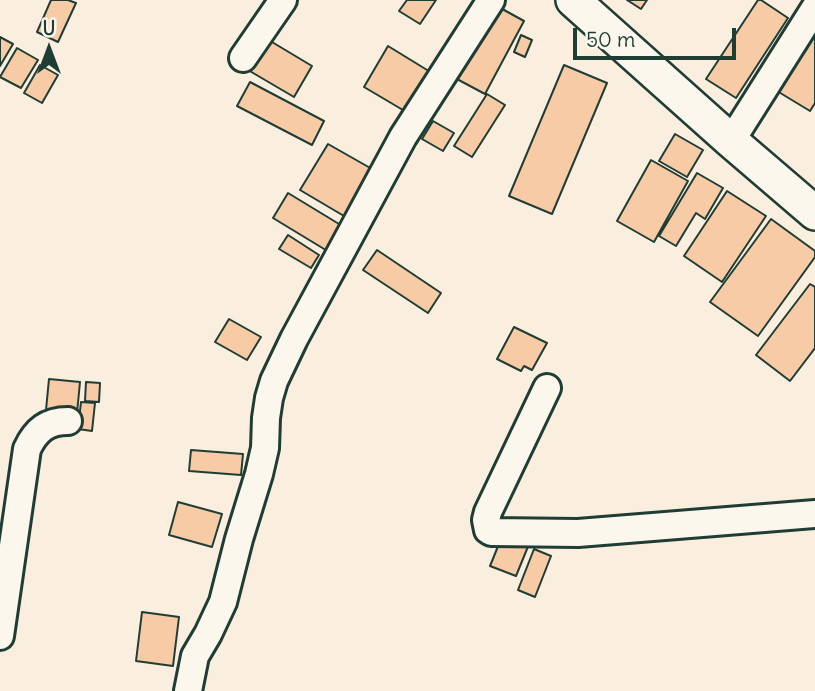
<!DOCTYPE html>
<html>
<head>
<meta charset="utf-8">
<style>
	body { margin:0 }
	#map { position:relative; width:815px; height:691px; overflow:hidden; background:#faeede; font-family:Delius,sans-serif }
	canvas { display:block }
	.north { position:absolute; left:14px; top:14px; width:70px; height:70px; -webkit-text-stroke:5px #fbf7ec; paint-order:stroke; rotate:0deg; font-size:19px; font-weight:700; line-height:28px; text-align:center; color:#1f3d34 }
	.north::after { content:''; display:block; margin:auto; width:24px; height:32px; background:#1f3d34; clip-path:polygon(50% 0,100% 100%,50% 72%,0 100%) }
	.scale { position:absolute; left:573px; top:28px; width:163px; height:32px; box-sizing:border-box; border:4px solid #1f3d34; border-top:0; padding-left:9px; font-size:21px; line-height:24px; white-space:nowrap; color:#1f3d34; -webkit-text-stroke:5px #fbf7ec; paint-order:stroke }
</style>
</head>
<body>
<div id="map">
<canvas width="815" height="691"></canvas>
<div class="north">U</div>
<div class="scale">50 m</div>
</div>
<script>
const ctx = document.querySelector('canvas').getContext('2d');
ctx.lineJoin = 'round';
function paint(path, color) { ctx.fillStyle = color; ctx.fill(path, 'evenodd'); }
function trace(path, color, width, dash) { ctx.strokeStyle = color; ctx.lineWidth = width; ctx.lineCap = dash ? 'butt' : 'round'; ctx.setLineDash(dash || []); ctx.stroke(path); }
const building = new Path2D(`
	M51,0h17l8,3 -18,39 -21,-10z
	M407,0h29l-16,24 -21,-13z
	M627,0h20l-6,9z
	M758,0h3l27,18 -52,80 -30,-19z
	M495,5l29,16 -39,73 -30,-16z
	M812,33l3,2v68l-5,8 -33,-20z
	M521,35l11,5 -7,17 -11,-5z
	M0,37l13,7 -13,22z
	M267,39l45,27 -18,31 -46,-27z
	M388,46l44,27 -24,40 -44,-26z
	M17,48l21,12 -17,28 -21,-11z
	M40,65l18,10 -16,28 -18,-10z
	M564,65l43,18 -55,131 -43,-18z
	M250,82l74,39 -12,24 -75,-39z
	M487,94l18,11 -33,52 -18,-11z
	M433,121l21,12 -11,18 -21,-12z
	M675,134l28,16 -16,27 -28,-16z
	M328,144l44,25 -28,47 -44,-26z
	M651,160l37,21 -34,61 -37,-21z
	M697,173l26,15 -18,31 -9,-6 -20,33 -17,-10z
	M727,191l39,25 -44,66 -38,-26z
	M288,193l56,34 -15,25 -56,-34z
	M771,219l44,32v6l-57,79 -48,-34z
	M288,235l31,20 -8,13 -32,-19z
	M377,250l64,43 -13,20 -65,-43z
	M810,284l5,3v61l-25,33 -34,-26z
	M229,319l32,18 -14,23 -32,-18z
	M514,327l33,16 -15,27 -8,-4 -3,5 -24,-12z
	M49,379l31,3 -3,31 -31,-3z
	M86,382l14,1 -1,19 -14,-1z
	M81,402l14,1 -3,28 -14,-2z
	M191,450l52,4 -2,21 -52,-4z
	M178,502l44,12 -10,33 -43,-12z
	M503,534l26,10 -13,32 -26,-10z
	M534,549l17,7 -16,41 -17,-7z
	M142,612l37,5 -6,49 -37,-5z`);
const minor = new Path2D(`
	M243,58l40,-58
	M731,141l84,-133
	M547,388l-59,124 -2,8 2,10 3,2 87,1 237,-19
	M0,636l27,-187c9,-19 20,-28 41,-28
	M188,691l7,-35 13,-22 15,-32 16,-63 20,-65 6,-26 1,-30 3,-20 5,-17 20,-42 109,-202 88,-137`);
const major = new Path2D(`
	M573,0l158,141 84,72`);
paint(building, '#f8cba7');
trace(building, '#1f3d34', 2);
trace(minor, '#1f3d34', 32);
trace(major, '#1f3d34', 38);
trace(minor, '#fbf7ec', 26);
trace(major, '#fbf7ec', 33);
</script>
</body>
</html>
